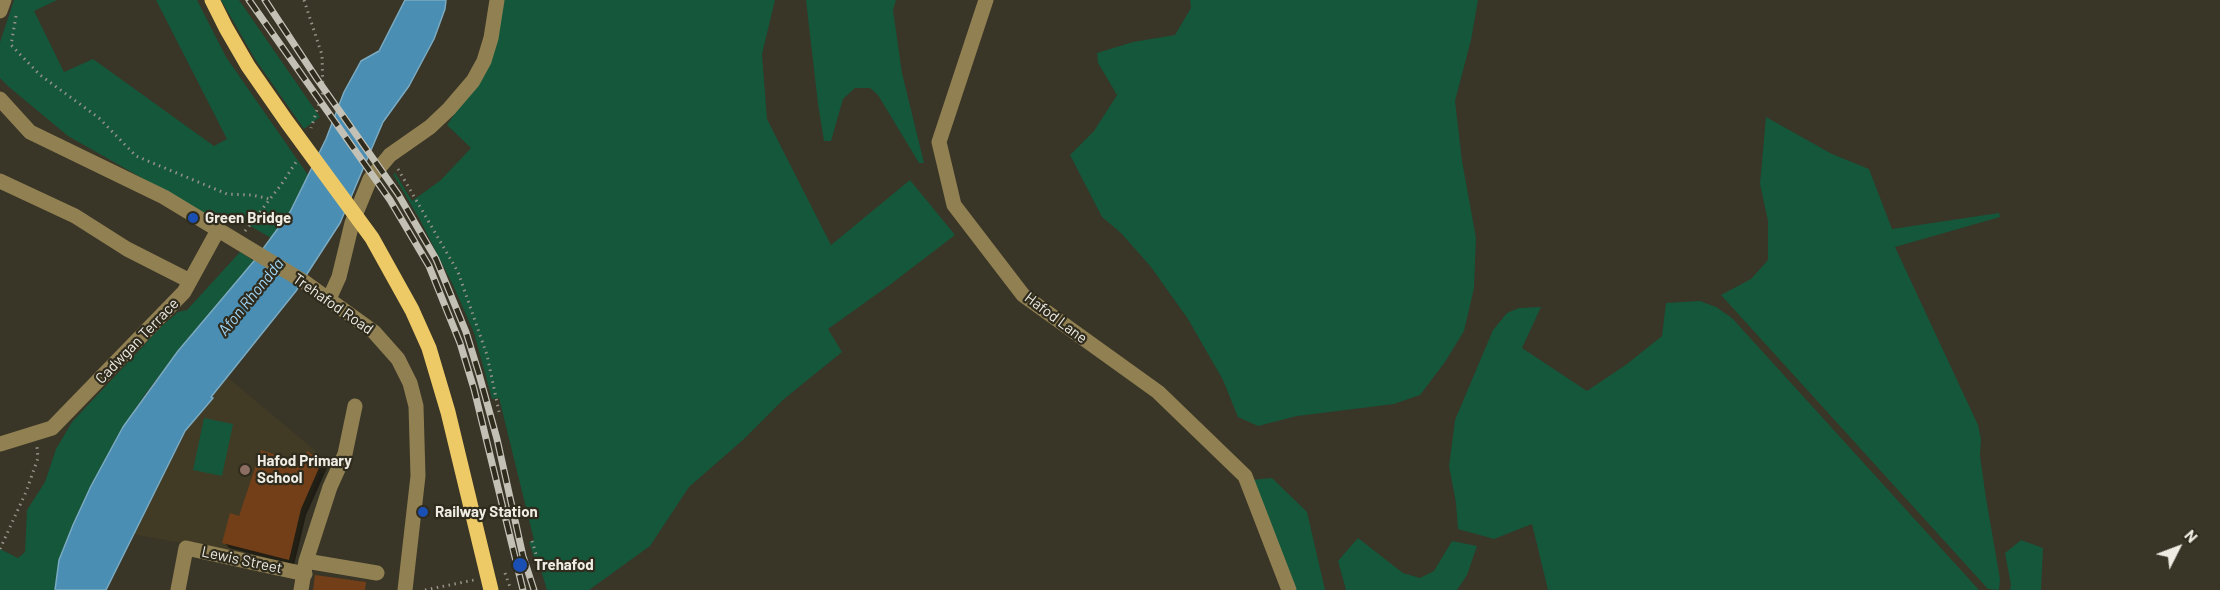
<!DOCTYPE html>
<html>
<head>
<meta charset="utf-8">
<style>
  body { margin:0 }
  #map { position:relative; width:2220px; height:590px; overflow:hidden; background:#393527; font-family:Barlow,sans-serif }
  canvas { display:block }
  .north { position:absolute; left:2148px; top:518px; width:60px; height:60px; -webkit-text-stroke:4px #2f2b1d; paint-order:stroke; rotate:48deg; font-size:16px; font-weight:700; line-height:24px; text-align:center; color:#eeece3 }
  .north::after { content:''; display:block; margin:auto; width:21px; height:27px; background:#eeece3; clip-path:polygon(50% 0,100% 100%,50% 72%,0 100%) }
</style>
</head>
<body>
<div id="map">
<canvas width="2220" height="590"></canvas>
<div class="north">N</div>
</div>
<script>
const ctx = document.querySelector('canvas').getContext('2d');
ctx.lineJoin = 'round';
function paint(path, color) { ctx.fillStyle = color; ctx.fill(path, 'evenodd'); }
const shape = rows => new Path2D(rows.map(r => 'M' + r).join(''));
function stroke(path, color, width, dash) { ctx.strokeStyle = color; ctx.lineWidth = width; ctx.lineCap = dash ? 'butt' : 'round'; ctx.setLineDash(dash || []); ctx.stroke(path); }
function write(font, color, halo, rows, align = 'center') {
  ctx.font = font + ' Barlow,sans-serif'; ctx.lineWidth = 4.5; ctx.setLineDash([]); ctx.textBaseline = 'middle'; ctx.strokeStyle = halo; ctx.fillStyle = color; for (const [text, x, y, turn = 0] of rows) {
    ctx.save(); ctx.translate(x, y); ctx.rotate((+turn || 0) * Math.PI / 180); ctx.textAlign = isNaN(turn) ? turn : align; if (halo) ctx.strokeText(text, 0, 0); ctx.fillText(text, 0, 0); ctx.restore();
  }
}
const built = shape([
  [227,377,331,464,323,474,320,473,303,519,293,563,132,534,180,438]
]);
const green = shape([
  [14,0,57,0,34,11,64,72,93,59,214,146,227,139,156,0,197,0,226,57,308,175,290,212,271,238,242,221,209,216,68,136,9,87,0,78,0,42],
  [221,0,239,0,320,117,304,129,255,59],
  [504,0,775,0,762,54,767,119,831,245,910,180,955,235,891,284,828,329,842,352,784,399,744,439,689,487,650,546,589,590,547,590,540,567,537,567,529,542,534,540,499,398,492,399,474,333,453,285,420,220,393,174,395,173,412,201,441,180,471,148,447,125,464,100,497,39],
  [806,0,896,0,893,10,902,73,924,163,919,163,878,95,870,88,855,88,843,99,831,141,824,141,818,104],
  [1190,0,1478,0,1471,40,1455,101,1462,161,1476,238,1474,288,1464,331,1445,362,1420,395,1394,404,1297,416,1258,426,1238,417,1223,380,1188,319,1151,267,1121,233,1102,217,1070,155,1094,131,1117,95,1098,63,1097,53,1133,42,1175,35,1191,8],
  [1766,117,1832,154,1869,169,1892,229,1999,213,2000,217,1895,247,1978,425,1981,439,1980,456,1986,498,2000,579,1999,590,1988,589,1721,295,1751,279,1768,260,1768,221,1760,184],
  [240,252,254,261,178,351,146,393,123,427,91,486,59,560,55,590,0,590,0,549,18,558,25,552,27,510,45,482,56,449,72,422,161,327,178,312,187,310],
  [1700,301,1716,307,1732,318,1979,590,1548,590,1532,524,1494,539,1458,529,1456,503,1449,466,1455,420,1493,330,1507,313,1519,308,1541,307,1522,348,1587,391,1627,364,1662,336,1666,303],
  [204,418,233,424,222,476,193,470],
  [1272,478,1307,512,1325,590,1293,590,1251,480],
  [1358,538,1403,573,1420,578,1434,571,1452,541,1477,546,1467,575,1457,590,1346,590,1338,561],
  [2021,540,2043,548,2041,590,2010,590,2011,585,2005,553]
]);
const water = shape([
  [405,0,446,0,445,9,434,39,409,86,383,122,340,223,296,291,211,397,213,398,185,431,106,590,55,590,59,560,73,525,91,486,123,427,178,351,254,261,290,212,326,139,344,92,361,61,379,51,405,0]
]);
const shadow = shape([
  [321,462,327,468,306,515,294,565,229,548,224,542,240,518,303,466]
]);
const building = shape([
  [261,450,302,464,307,451,322,461,301,509,289,560,222,543,230,513,239,516],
  [315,575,366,582,365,590,313,590]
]);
const path = shape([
  [304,0,322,55,323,92,311,128],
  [16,16,11,45,40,75,99,118,136,156,227,194,252,195,270,199],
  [398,169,458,272,487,355,499,412],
  [245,231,281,185,298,159],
  [532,541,539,564,536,564],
  [0,549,26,492,38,458,37,447],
  [505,573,511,590],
  [425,590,474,580]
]);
const minor = shape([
  [986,0,939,142,954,205,1023,295,1158,392,1245,476,1289,590],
  [0,11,4,0],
  [0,99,30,132,164,197,306,283,374,332,398,359,410,383,416,406,418,476,405,590],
  [0,181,75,216,127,249,190,281],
  [329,299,339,277,352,223,370,179,390,155,430,127,449,109,473,81,484,61,491,38,497,0],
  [0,444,52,428,184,292,218,230],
  [306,561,377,573],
  [178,590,186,548,305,574],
  [301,590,306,561,330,487,345,454,355,406]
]);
const major = shape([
  [212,0,226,28,248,66,287,122,372,238,412,310,429,348,448,412,491,590]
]);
const rail = shape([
  [249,0,390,200,429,266,460,343,474,389,523,590],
  [265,0,317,79,398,194,436,259,466,332,479,374,497,439,523,556,534,590]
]);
const markers = [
  [193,218,6,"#1a4fb4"],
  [245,470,6,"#8d6e63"],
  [423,512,6,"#1a4fb4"],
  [520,565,8,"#1a4fb4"]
];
const poiNames = [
  ["Green Bridge",205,218],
  ["Hafod Primary",257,461],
  ["School",257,478],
  ["Railway Station",435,512],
  ["Trehafod",534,565]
];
const streetNames = [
  ["Trehafod Road",333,304,35],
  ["Hafod Lane",1056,318,37],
  ["Cadwgan Terrace",137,341,-46],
  ["Lewis Street",242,560,12]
];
const waterNames = [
  ["Afon Rhondda",251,297,-51]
];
paint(built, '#413b26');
paint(green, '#15573b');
paint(water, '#4a8eb3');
stroke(water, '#7baac1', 1.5);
paint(shadow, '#0007');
paint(building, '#733f18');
stroke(path, '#959287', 3, [1.5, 4.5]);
stroke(minor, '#918052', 15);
stroke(major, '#edca65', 15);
stroke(rail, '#c3c1b6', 7);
stroke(rail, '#2f2b1d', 4.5, [14]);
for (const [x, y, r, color] of markers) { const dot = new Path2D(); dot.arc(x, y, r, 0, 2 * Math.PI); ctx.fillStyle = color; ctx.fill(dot); stroke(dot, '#2f2b1d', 2); }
write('bold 15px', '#eeece3', '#2f2b1d', poiNames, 'left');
write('15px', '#eeece3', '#2f2b1d', streetNames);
write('italic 16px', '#9fd5f5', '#2f2b1d', waterNames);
</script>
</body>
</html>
